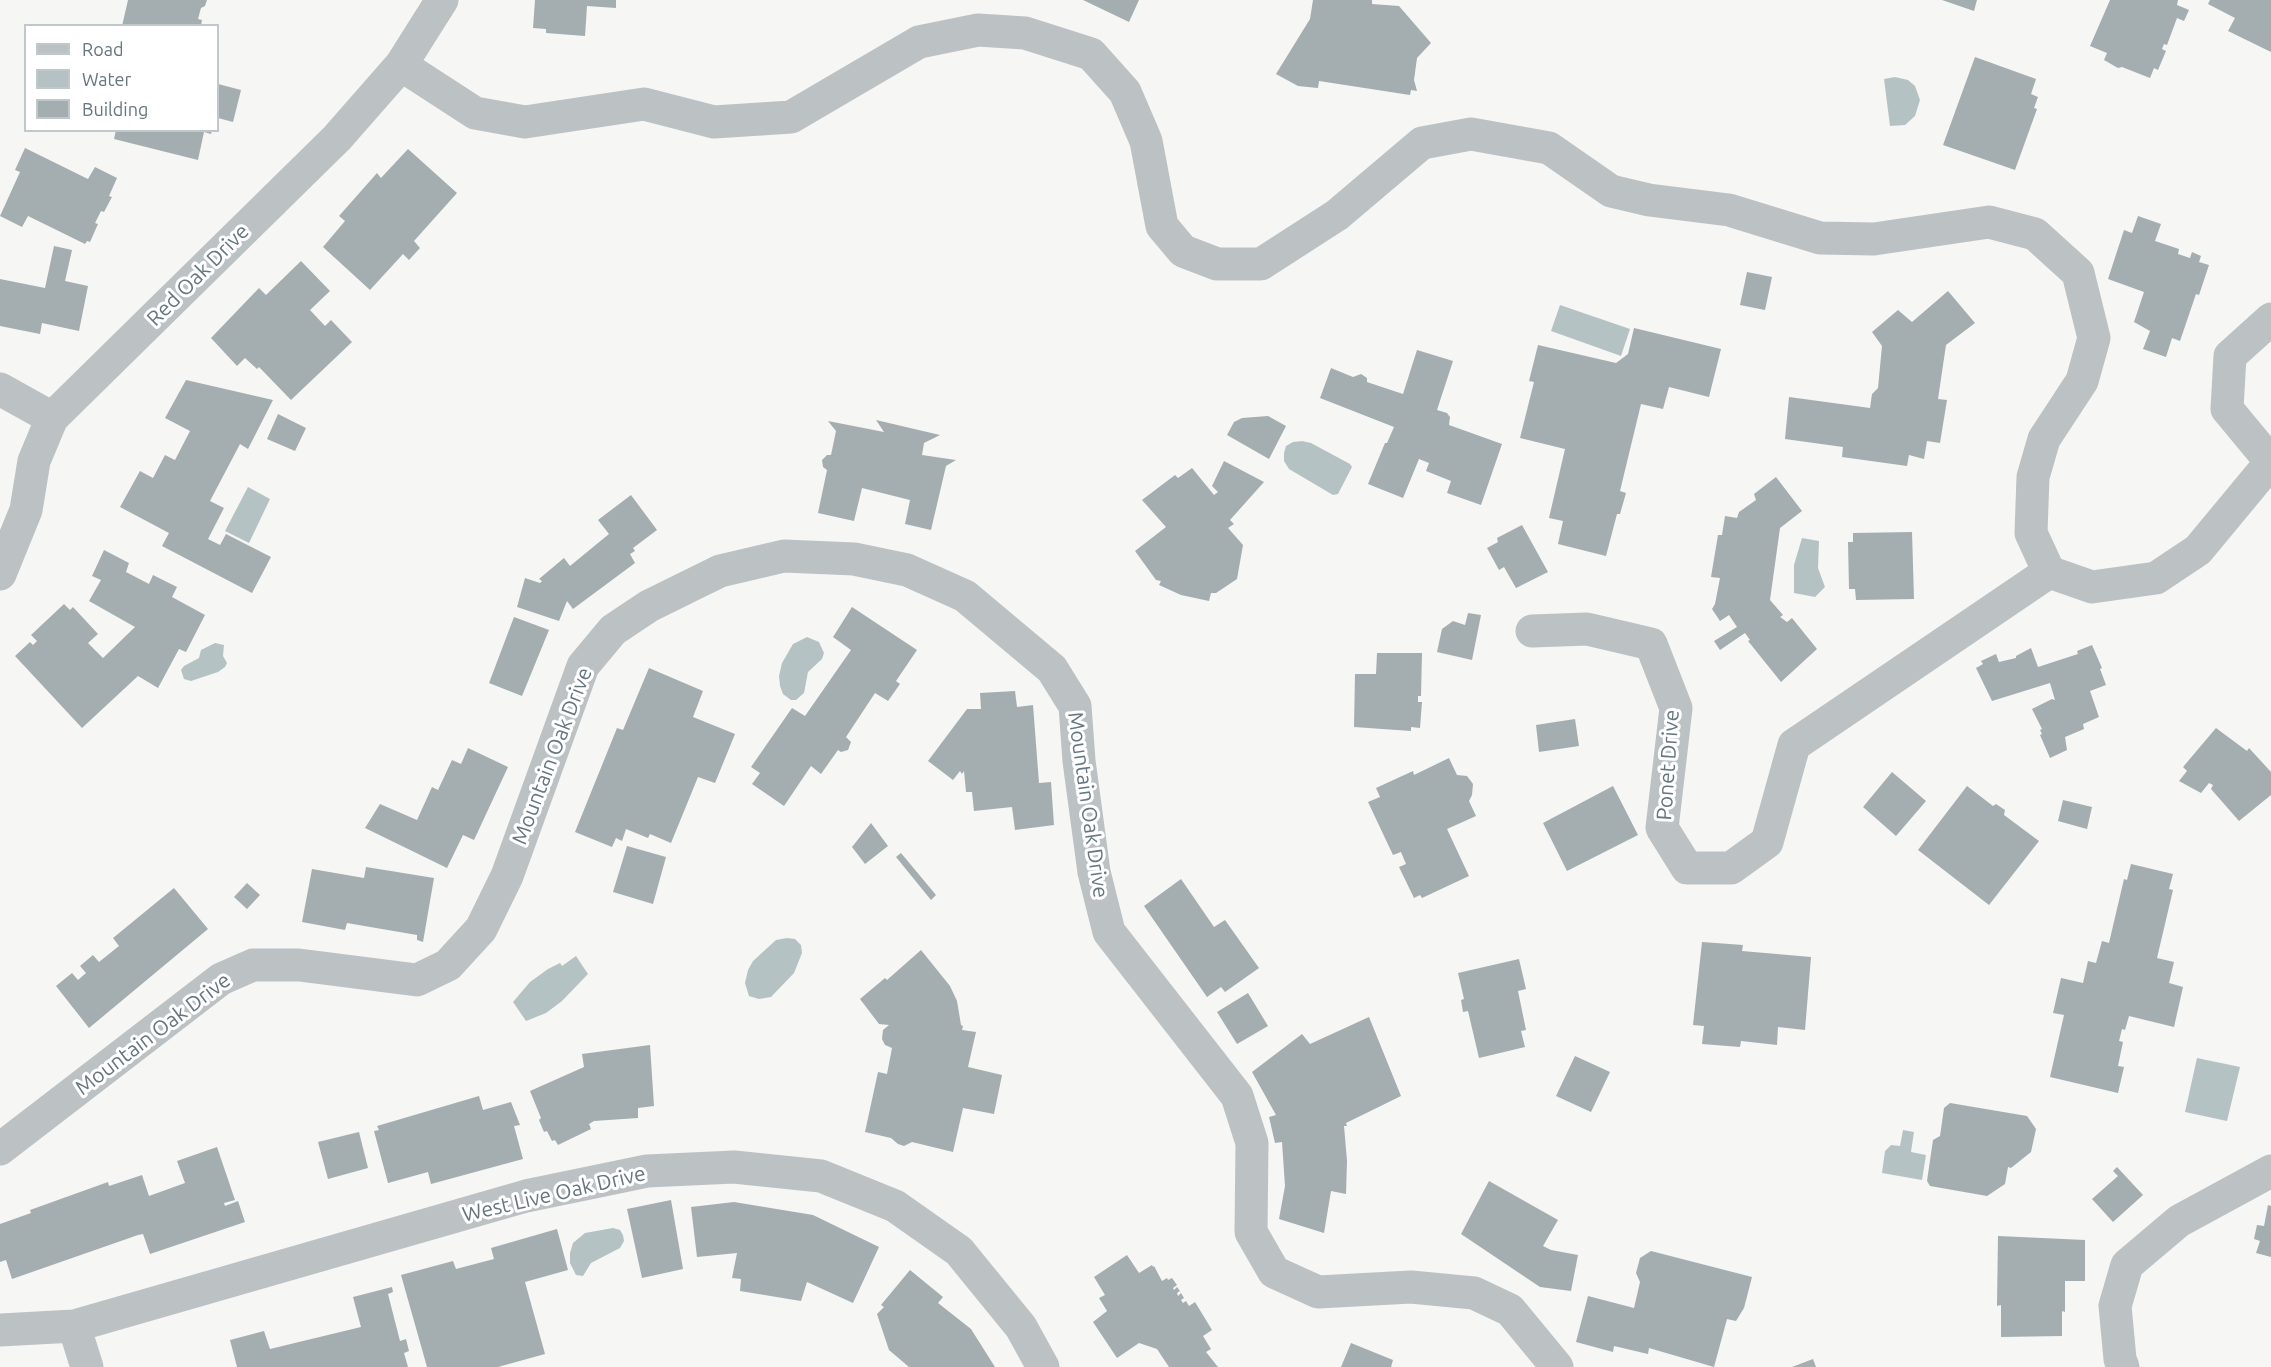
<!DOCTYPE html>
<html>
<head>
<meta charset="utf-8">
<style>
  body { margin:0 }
  #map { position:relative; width:2271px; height:1367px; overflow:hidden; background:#f6f6f4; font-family:Ubuntu,sans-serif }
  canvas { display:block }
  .legend { position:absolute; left:24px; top:24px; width:195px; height:108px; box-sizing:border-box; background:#fff; border:2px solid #c1c8cb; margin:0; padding:8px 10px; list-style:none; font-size:18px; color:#65767c }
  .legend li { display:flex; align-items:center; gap:12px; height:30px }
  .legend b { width:30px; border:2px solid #c1c8cb }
</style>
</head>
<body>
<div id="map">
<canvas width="2271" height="1367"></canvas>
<ul class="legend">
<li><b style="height:8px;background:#bcc1c3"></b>Road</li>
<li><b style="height:16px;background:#b5c2c4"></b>Water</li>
<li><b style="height:16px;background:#a4adb0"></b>Building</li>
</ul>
</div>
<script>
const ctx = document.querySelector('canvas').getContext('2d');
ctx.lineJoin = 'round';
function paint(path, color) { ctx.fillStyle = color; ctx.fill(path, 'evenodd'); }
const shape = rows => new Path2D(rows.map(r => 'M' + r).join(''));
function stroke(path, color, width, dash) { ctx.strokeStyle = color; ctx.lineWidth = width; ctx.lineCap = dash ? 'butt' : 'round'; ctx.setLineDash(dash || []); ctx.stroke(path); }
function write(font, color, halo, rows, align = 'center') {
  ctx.font = font + ' Ubuntu,sans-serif'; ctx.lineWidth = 6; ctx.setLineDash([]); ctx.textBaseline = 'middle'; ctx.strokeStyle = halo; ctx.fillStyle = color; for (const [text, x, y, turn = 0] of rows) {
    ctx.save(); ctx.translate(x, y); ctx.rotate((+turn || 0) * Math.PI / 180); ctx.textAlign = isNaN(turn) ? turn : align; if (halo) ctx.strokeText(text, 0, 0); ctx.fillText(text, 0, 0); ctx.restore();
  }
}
const water = shape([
  [1895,77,1908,80,1915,86,1920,100,1915,116,1905,125,1890,126,1884,79],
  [1560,305,1630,329,1621,356,1551,331],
  [1302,441,1311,443,1350,464,1352,467,1338,494,1333,495,1289,469,1284,461,1284,453,1286,446,1293,442],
  [248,487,270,499,249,543,225,531],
  [1802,538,1819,541,1818,568,1825,587,1815,597,1794,593,1794,565],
  [807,637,819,642,824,653,822,659,808,672,804,693,796,700,791,700,783,694,780,686,779,676,782,663,793,644],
  [215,643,224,645,223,656,227,663,225,667,218,672,191,681,184,679,181,670,184,666,199,658,201,650],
  [787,938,795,939,801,945,802,953,794,973,771,997,759,999,749,996,745,983,748,970,753,961,776,940],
  [576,956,588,974,562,1001,546,1013,526,1021,513,1002,530,982,548,969,560,963,562,966],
  [2197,1058,2240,1067,2227,1121,2185,1112],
  [1903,1130,1914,1132,1911,1152,1926,1155,1922,1180,1882,1173,1885,1151,1891,1145,1900,1146],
  [613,1228,620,1230,623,1235,624,1241,620,1248,591,1263,583,1276,576,1275,570,1263,570,1253,573,1243,585,1233]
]);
const building = shape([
  [128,0,207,0,205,6,201,8,198,19,202,20,201,26,122,26],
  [535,0,616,0,616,8,587,6,585,36,546,33,546,29,533,28],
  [1083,0,1139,0,1129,22],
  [1313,0,1372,0,1372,4,1399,6,1431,43,1417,58,1414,80,1417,91,1411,90,1410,95,1319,81,1318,88,1298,86,1276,74,1310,19],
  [1942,0,1977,0,1974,11],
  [2110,0,2178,0,2177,5,2189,10,2184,21,2177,18,2167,45,2164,44,2162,49,2166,51,2158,70,2154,68,2150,78,2122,67,2118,68,2104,60,2107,53,2090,46],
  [2210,0,2271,0,2271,52,2228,31,2235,18,2208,4],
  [1975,57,2036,79,2031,94,2038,97,2034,108,2037,109,2015,170,1943,145],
  [218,84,241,90,233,122,218,118],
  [116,130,212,130,211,134,204,132,198,160,114,139],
  [25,148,88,179,95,167,117,178,109,196,112,197,104,212,101,211,95,223,98,224,90,242,87,241,85,244,28,216,22,227,0,216,20,172,15,170],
  [408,149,457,193,414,241,420,248,409,260,403,254,370,290,323,247,345,221,339,216,377,173,381,178],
  [2138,216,2161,224,2155,241,2179,249,2178,254,2190,258,2192,252,2201,256,2199,262,2209,265,2199,295,2196,294,2180,341,2172,338,2166,357,2143,349,2150,331,2134,322,2144,292,2108,279,2124,230,2132,233],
  [54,246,72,250,65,281,88,286,79,331,42,323,40,334,0,326,0,279,45,288],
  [301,261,330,291,310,310,325,326,331,320,352,342,291,400,259,367,257,369,245,358,237,366,211,338,259,288,266,295],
  [1747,272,1772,277,1765,310,1740,305],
  [1948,291,1975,323,1946,345,1938,399,1947,400,1940,443,1927,441,1924,459,1909,455,1907,466,1842,457,1843,447,1785,439,1789,397,1870,408,1872,394,1878,388,1882,346,1872,332,1898,310,1912,322],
  [1634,328,1721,349,1709,397,1669,387,1663,409,1641,404,1620,491,1626,493,1620,514,1617,514,1606,556,1558,544,1563,521,1549,518,1565,449,1520,438,1534,382,1529,381,1538,345,1616,363,1628,354],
  [1417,350,1453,361,1437,410,1447,413,1450,417,1449,425,1502,444,1481,505,1447,493,1451,481,1426,471,1429,463,1419,459,1403,498,1368,484,1385,443,1387,443,1394,427,1320,398,1331,368,1353,377,1361,374,1367,378,1367,382,1403,394],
  [186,380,273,400,248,449,240,444,210,501,224,508,208,539,220,545,226,534,271,557,252,593,162,546,169,533,120,507,140,471,153,478,165,455,175,460,190,431,165,418],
  [278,414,306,428,295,451,267,439],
  [1268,416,1286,426,1269,459,1227,435,1234,422,1242,418],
  [876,420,940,435,924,443,922,455,956,460,946,466,931,530,905,524,910,500,862,488,854,521,818,513,827,470,823,467,822,460,827,455,831,455,836,431,828,421,884,432],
  [1224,461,1264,482,1230,520,1234,524,1228,528,1243,545,1237,579,1216,593,1211,593,1209,601,1181,595,1159,585,1161,581,1156,580,1135,551,1166,527,1142,500,1175,475,1178,478,1192,468,1214,495,1218,492,1212,486],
  [1776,477,1802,511,1780,528,1770,600,1783,615,1780,617,1787,622,1792,618,1817,649,1781,682,1748,641,1750,640,1745,633,1720,650,1714,641,1737,627,1729,615,1720,621,1712,609,1715,604,1720,578,1711,577,1718,535,1722,535,1725,516,1737,518,1739,512,1756,500,1754,494],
  [631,495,657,530,633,548,635,551,630,554,635,563,573,609,567,601,559,621,517,607,525,578,540,583,542,581,539,579,564,558,570,566,609,534,598,520],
  [1522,525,1548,572,1516,588,1504,567,1499,570,1487,548,1498,542,1497,538],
  [1912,532,1914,599,1856,600,1855,589,1849,589,1848,542,1853,542,1853,533],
  [104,550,129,563,126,572,149,584,153,575,177,587,172,597,205,615,186,652,179,649,158,688,138,676,82,728,15,656,30,642,33,645,37,641,31,635,64,604,70,610,73,607,98,634,88,643,103,658,135,627,89,601,101,580,92,576],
  [852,607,917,650,896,681,900,684,888,701,875,693,846,737,851,742,848,750,841,752,838,750,821,774,811,766,784,806,752,784,760,773,751,767,792,708,805,716,851,650,833,637],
  [1468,613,1481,615,1472,660,1437,652,1442,629,1453,621,1465,625],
  [514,617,549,630,522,696,489,683],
  [2092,645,2102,668,2100,669,2106,685,2090,691,2099,717,2083,724,2084,729,2065,737,2067,750,2050,758,2040,735,2042,734,2040,730,2042,729,2032,709,2052,699,2055,700,2050,683,1992,701,1976,668,1983,664,1981,661,1996,654,1999,662,2016,658,2016,656,2031,648,2038,667,2078,654,2077,651],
  [1377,653,1422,653,1421,696,1418,696,1418,702,1422,702,1420,728,1411,727,1411,731,1354,727,1355,674,1376,674],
  [649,668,703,691,693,717,735,734,715,783,698,777,671,843,650,834,648,838,626,829,622,841,616,838,612,847,575,832,617,728,623,730],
  [1015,691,1017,707,1033,705,1039,783,1051,782,1054,825,1015,830,1012,807,974,811,972,792,966,792,964,771,962,774,960,771,953,780,928,761,967,709,981,709,980,693],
  [1575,719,1579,746,1539,752,1536,725],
  [2216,728,2247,751,2249,748,2271,772,2271,795,2239,821,2211,789,2213,785,2209,783,2201,793,2179,781,2187,771,2183,767],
  [468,748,508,767,474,840,463,835,447,868,365,828,380,804,417,820,432,787,438,790,452,760,461,764],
  [1449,758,1457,775,1467,776,1473,784,1472,795,1469,801,1476,816,1447,829,1469,876,1422,898,1420,895,1414,898,1399,867,1406,864,1401,852,1393,855,1368,802,1380,797,1376,788,1413,771,1414,775],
  [1892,772,1926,801,1896,836,1863,807],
  [1613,786,1638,835,1567,871,1543,823],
  [1967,786,1993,806,1996,804,2005,810,2004,815,2039,841,1989,905,1918,850],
  [2063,800,2092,807,2087,829,2058,821],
  [871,823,888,846,865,864,852,847],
  [627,846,666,857,653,904,613,892],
  [901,853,936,895,931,900,896,857],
  [2131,864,2173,874,2169,889,2173,890,2157,958,2174,962,2169,983,2183,987,2174,1027,2129,1016,2125,1030,2122,1029,2119,1041,2123,1042,2118,1066,2124,1067,2118,1093,2050,1077,2064,1015,2053,1013,2061,978,2083,983,2088,961,2096,963,2102,941,2109,943,2124,879,2127,880],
  [366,867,434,878,423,942,417,940,417,935,347,923,345,930,302,922,312,869,364,878],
  [1181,879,1214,927,1225,920,1259,968,1225,992,1221,987,1207,997,1144,906],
  [247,883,260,895,247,909,234,897],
  [174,888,208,929,89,1028,56,986,72,973,78,980,86,973,80,966,93,955,99,962,119,946,113,938],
  [1702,942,1743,945,1742,951,1811,957,1805,1030,1778,1027,1777,1045,1741,1041,1740,1047,1702,1044,1704,1026,1693,1025],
  [921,950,950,986,957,1001,961,1025,963,1026,962,1030,976,1032,968,1067,1002,1075,994,1114,963,1108,953,1152,912,1142,904,1146,898,1144,891,1138,865,1132,878,1072,887,1074,892,1048,885,1045,882,1039,883,1030,889,1025,879,1024,860,999,885,978,887,980],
  [1519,959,1526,989,1518,991,1526,1030,1521,1031,1525,1047,1479,1058,1468,1011,1463,1012,1461,1000,1464,999,1458,973],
  [1248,993,1268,1026,1237,1044,1217,1012],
  [1369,1017,1401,1096,1346,1123,1347,1126,1344,1126,1347,1161,1346,1194,1331,1191,1324,1233,1279,1219,1285,1186,1282,1142,1275,1143,1269,1117,1276,1115,1252,1072,1302,1034,1310,1044],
  [650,1045,654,1106,638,1108,638,1118,594,1121,589,1124,591,1129,558,1145,555,1140,552,1141,547,1131,544,1132,539,1120,541,1118,530,1091,584,1067,582,1054],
  [1575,1056,1610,1072,1591,1112,1556,1096],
  [479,1096,483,1110,511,1102,520,1125,514,1126,523,1159,431,1184,428,1172,388,1183,374,1131,379,1130,377,1126],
  [1950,1103,2027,1116,2036,1129,2031,1152,2011,1168,2008,1167,2005,1184,1987,1196,1930,1186,1927,1181,1933,1140,1940,1136,1944,1108],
  [359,1132,368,1168,328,1179,318,1142],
  [217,1147,235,1200,224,1203,225,1206,238,1201,245,1222,150,1254,143,1234,138,1235,12,1279,6,1260,0,1262,0,1224,31,1213,30,1210,108,1182,109,1186,142,1175,149,1196,185,1183,177,1161],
  [2117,1167,2143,1195,2113,1222,2092,1199,2118,1176,2113,1171],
  [1489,1181,1558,1220,1543,1246,1551,1250,1578,1255,1571,1291,1540,1287,1461,1234],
  [671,1200,683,1269,642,1278,627,1209],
  [734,1202,813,1215,879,1247,853,1303,807,1282,801,1301,740,1291,741,1279,732,1278,737,1253,697,1257,691,1207],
  [2268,1205,2271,1206,2271,1257,2256,1253,2260,1241,2254,1239,2257,1225,2264,1226],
  [557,1229,568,1270,525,1282,545,1354,498,1367,427,1367,401,1275,453,1261,456,1269,494,1259,491,1248],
  [1998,1236,2085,1240,2085,1281,2065,1281,2065,1312,2062,1311,2062,1336,2001,1337,2001,1305,1997,1306],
  [1651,1251,1752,1277,1744,1308,1736,1321,1727,1319,1714,1367,1649,1348,1648,1354,1614,1346,1613,1352,1576,1342,1588,1296,1634,1308,1640,1282,1636,1273,1640,1258],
  [1127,1255,1139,1273,1152,1265,1153,1267,1154,1266,1162,1281,1167,1278,1168,1280,1172,1278,1177,1285,1173,1288,1174,1290,1177,1287,1180,1291,1177,1293,1178,1296,1181,1293,1184,1298,1181,1300,1183,1303,1186,1301,1189,1306,1195,1302,1212,1330,1203,1336,1211,1349,1206,1352,1218,1367,1169,1367,1157,1349,1139,1343,1117,1358,1093,1322,1107,1311,1099,1298,1105,1295,1094,1277],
  [910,1270,943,1297,938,1303,971,1329,995,1367,909,1367,889,1350,877,1314,884,1307,881,1305],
  [392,1287,393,1292,388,1294,400,1341,406,1339,409,1351,404,1353,408,1367,237,1367,230,1340,264,1331,270,1349,361,1327,353,1297],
  [1351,1343,1393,1360,1391,1367,1341,1367],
  [1813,1359,1816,1367,1792,1367]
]);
const minor = shape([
  [401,65,475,113,525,122,644,104,714,122,791,117,919,42,978,30,1025,33,1091,54,1125,92,1146,141,1162,226,1183,251,1217,264,1261,264,1337,215,1422,143,1471,134,1549,148,1611,191,1649,200,1729,210,1820,238,1874,239,1989,222,2035,234,2078,273,2094,338,2082,381,2044,439,2033,477,2031,533,2049,572,2092,587,2156,578,2198,550,2271,462],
  [0,389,52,418],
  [2271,462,2227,409,2230,356,2271,319],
  [0,574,26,510,34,461,52,418,337,138,401,65,442,0],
  [1532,631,1587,629,1651,644,1676,708,1662,828,1687,868,1731,868,1767,842,1794,745,2049,572],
  [0,1149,221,979,253,965,299,965,417,980,448,965,481,929,507,876,583,666,613,630,649,606,720,571,784,556,854,559,907,570,965,596,1052,669,1075,706,1079,761,1094,872,1109,932,1237,1096,1252,1143,1251,1232,1274,1272,1318,1292,1411,1287,1474,1293,1510,1310,1557,1367],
  [74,1326,87,1367],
  [0,1330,74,1326,526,1196,647,1171,734,1167,821,1176,895,1206,959,1251,1021,1327,1043,1367],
  [2123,1367,2120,1359,2115,1306,2127,1265,2179,1221,2271,1171]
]);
const streetNames = [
  ["Red Oak Drive",198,275,-45],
  ["Mountain Oak Drive",552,756,-69],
  ["Ponet Drive",1668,765,-86],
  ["Mountain Oak Drive",1088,805,82],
  ["Mountain Oak Drive",153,1034,-37],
  ["West Live Oak Drive",554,1194,-13]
];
paint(water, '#b5c2c4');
paint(building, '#a4adb0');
stroke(minor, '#bcc1c3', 33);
write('21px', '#65767c', '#fff', streetNames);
</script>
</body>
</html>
